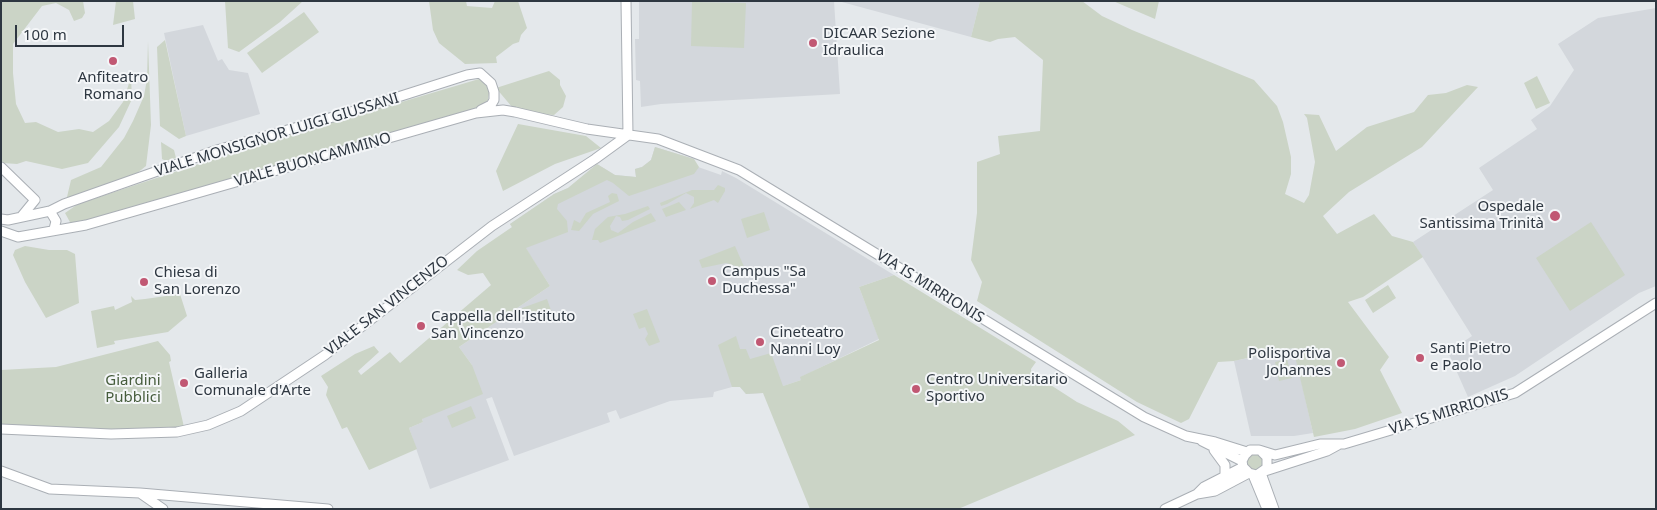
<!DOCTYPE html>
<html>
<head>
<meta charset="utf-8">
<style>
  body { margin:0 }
  #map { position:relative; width:1657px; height:510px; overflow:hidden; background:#e4e8eb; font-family:"Noto Sans",sans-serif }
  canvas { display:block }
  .frame { position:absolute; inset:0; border:2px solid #2e3741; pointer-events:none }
  .scale { position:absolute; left:15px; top:25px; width:109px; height:22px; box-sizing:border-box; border:2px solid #2e3741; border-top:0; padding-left:6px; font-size:15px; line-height:18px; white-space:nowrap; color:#2e3741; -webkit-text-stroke:4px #f4f6f8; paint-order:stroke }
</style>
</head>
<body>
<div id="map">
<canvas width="1657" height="510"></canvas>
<div class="frame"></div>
<div class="scale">100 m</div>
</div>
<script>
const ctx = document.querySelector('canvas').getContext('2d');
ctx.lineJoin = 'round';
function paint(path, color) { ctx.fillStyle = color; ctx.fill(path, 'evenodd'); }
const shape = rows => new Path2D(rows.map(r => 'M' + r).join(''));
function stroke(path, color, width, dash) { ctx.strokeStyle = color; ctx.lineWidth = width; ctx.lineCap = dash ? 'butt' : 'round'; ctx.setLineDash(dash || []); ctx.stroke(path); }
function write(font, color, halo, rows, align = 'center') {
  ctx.font = font + ' "Noto Sans",sans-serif'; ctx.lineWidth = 4; ctx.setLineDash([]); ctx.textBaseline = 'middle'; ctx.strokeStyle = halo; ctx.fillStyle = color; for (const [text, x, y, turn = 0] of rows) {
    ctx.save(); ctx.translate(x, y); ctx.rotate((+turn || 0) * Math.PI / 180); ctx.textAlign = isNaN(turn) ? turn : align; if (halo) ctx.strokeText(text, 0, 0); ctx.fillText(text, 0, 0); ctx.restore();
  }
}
const built = shape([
  [639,1,834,1,840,94,661,104,641,107,640,81,636,80,635,39,639,39],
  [838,1,980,1,971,37],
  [1656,8,1656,286,1639,293,1515,376,1468,397,1448,352,1472,336,1413,242,1493,190,1479,168,1537,129,1531,120,1550,106,1574,70,1558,44,1598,18],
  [203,25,218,61,222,59,229,70,248,73,260,114,186,136,164,33],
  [655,147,694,159,696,166,701,168,721,175,722,171,736,178,894,275,859,287,879,339,801,377,801,380,763,393,746,394,740,387,732,387,714,392,713,397,670,401,620,419,616,410,607,413,610,422,514,456,492,397,486,399,509,460,430,489,409,428,423,422,422,419,472,365,459,347,550,286,510,224,554,194,568,188,597,164,615,175,636,177,635,169,642,167,651,160],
  [1294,348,1313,433,1294,436,1251,436,1234,361]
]);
const green = shape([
  [1,1,83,1,85,13,82,18,74,21,69,10,56,3,42,6,13,44,13,73,16,104,25,123,36,122,58,132,79,129,93,132,109,121,123,102,131,77,132,99,119,127,88,163,62,169,26,161,17,164,3,163,1,160],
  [116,1,133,1,135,19,113,25],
  [225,1,303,1,280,22,239,52,228,48],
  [429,1,466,1,467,6,492,8,495,1,518,1,527,28,521,35,519,42,513,44,496,57,497,63,465,64,439,43,433,30],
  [980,1,1082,1,1102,16,1132,30,1254,80,1277,106,1283,122,1291,157,1291,174,1285,194,1304,203,1309,195,1315,162,1307,118,1304,114,1319,115,1336,151,1367,127,1414,112,1428,95,1446,93,1467,85,1478,87,1422,147,1349,192,1323,216,1337,234,1374,214,1392,236,1413,242,1423,257,1363,297,1348,302,1389,357,1380,370,1402,413,1355,429,1314,437,1293,348,1234,361,1218,362,1189,419,1181,423,1137,402,977,301,982,282,971,260,977,213,977,162,1000,154,998,136,1040,131,1043,60,1015,37,998,39,990,42,971,37],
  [1113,1,1159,1,1155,19],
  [692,2,746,3,744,48,691,46],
  [304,12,319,32,262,73,247,53],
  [165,40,186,136,179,139,160,126,157,47],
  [148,41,151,125,146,166,136,174,73,197,67,197,71,180,101,167,124,138,133,121,144,96,147,79],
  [549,71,560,80,560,85,566,96,563,107,554,115,537,114,512,107,496,88],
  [1537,76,1550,103,1536,109,1524,83],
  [479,79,490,87,488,100,479,107,89,221,71,224,65,213,78,204,250,147],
  [518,124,586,136,601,148,555,164,503,191,496,171],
  [161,142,174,150,176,158,166,161,162,159],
  [655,147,694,159,699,167,694,174,629,196,613,183,607,180,558,204,557,209,567,221,568,232,526,248,550,286,459,347,472,365,483,394,422,419,423,422,409,428,417,449,369,470,347,427,342,429,326,395,328,387,321,376,355,354,374,346,379,352,358,371,361,375,390,352,400,363,491,285,483,273,468,275,457,270,477,251,512,227,510,224,554,194,568,188,597,164,615,175,636,177,635,169,642,167,651,160],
  [718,185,725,188,725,191,718,203,714,200,690,209,694,203,694,197,686,193,667,204,661,206,660,203,692,190,714,190],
  [612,193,617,194,619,201,593,214,579,231,571,230,574,220,580,223,586,213,610,202,608,196],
  [679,202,686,210,666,217,662,209],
  [648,206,650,209,628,220,622,221,620,217,616,216,610,226,611,230,618,233,633,222,651,213,656,221,600,243,598,240,592,240,595,229,608,217,625,214],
  [764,212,770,230,747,238,741,219],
  [1591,222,1625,275,1570,311,1536,258],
  [25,246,49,250,67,250,75,254,79,303,46,318,25,282,13,255,15,250],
  [735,246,745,269,726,263,702,268,699,260],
  [894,275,1036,362,1031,369,1032,379,1039,384,1046,382,1077,402,1118,421,1135,435,958,509,810,509,763,393,746,394,740,387,732,387,718,345,736,336,740,349,746,349,750,359,771,353,783,386,801,380,800,377,879,340,859,287],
  [1388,285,1396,298,1373,313,1365,300],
  [180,294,187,316,168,332,114,341,115,344,97,348,91,311,114,306,115,310,132,302,131,296,135,300,145,299],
  [547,299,552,313,527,322,522,308],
  [647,309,660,342,649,346,645,339,648,334,645,327,639,329,633,314],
  [158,341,170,355,171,361,169,362,184,427,112,430,1,425,1,370,56,367],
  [1287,359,1292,378,1279,381,1275,362],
  [471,406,476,418,452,428,447,416],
  '1247 462a8 8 0 1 1 16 0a8 8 0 1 1-16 0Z'
]);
const secondary = shape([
  [626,1,628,135],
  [1,167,35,200,21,217],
  [50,211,56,221,54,229],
  [1,219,8,220,50,211,64,204,217,150,354,111,467,75,480,73,491,83,494,92,494,100,491,105,481,110],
  [1,231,18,237,86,225,476,113,503,110,515,112,587,129,658,139,739,170,1144,417,1186,436,1215,442,1247,452],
  [1,429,111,434,177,432,208,425,241,411,325,355,492,226,595,159,628,135],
  [1202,441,1242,461],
  [1214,450,1225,465,1225,477],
  [1262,452,1267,457,1267,468,1257,475,1249,473,1243,467,1242,461,1245,455,1250,450,1259,450,1275,455,1320,444,1344,444,1515,393,1656,303],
  [1,471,50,489,140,493,328,509],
  [1265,471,1327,451,1338,445],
  [1261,473,1274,509],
  [1253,475,1267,509],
  [140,493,163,509],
  [1197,494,1215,491,1249,473],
  [1165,509,1197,494,1204,487,1243,467]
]);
const markers = [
  [813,43,5,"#c15873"],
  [113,61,5,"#c15873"],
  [1555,216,6,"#c15873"],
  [712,281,5,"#c15873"],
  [144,282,5,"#c15873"],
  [421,326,5,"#c15873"],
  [760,342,5,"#c15873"],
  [1420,358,5,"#c15873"],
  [1341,363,5,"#c15873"],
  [184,383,5,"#c15873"],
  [916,389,5,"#c15873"]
];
const poiNames = [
  ["DICAAR Sezione",823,34],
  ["Idraulica",823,51],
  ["Anfiteatro",113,78,"center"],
  ["Romano",113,95,"center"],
  ["Ospedale",1544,207,"right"],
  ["Santissima Trinità",1544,224,"right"],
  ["Campus \"Sa",722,272],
  ["Duchessa\"",722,289],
  ["Chiesa di",154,273],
  ["San Lorenzo",154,290],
  ["Cappella dell'Istituto",431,317],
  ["San Vincenzo",431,334],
  ["Cineteatro",770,333],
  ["Nanni Loy",770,350],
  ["Santi Pietro",1430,349],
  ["e Paolo",1430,366],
  ["Polisportiva",1331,354,"right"],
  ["Johannes",1331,371,"right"],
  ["Galleria",194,374],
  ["Comunale d'Arte",194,391],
  ["Centro Universitario",926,380],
  ["Sportivo",926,397]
];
const streetNames = [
  ["VIALE MONSIGNOR LUIGI GIUSSANI",277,135,-17],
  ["VIALE BUONCAMMINO",313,160,-16],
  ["VIA IS MIRRIONIS",930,287,32],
  ["VIALE SAN VINCENZO",387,306,-38],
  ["VIA IS MIRRIONIS",1449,412,-17]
];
const parkNames = [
  ["Giardini",133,381],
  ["Pubblici",133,398]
];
paint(built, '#d3d7dc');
paint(green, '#cbd4c6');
stroke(secondary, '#aaafb5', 11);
stroke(secondary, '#fff', 9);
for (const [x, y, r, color] of markers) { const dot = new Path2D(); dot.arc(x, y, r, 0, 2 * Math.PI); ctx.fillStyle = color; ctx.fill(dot); stroke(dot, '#f4f6f8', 2); }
write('15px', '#2e3741', '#f4f6f8', poiNames, 'left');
write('15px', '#2e3741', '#f4f6f8', streetNames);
write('15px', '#465c3c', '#f4f6f8', parkNames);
</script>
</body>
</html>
